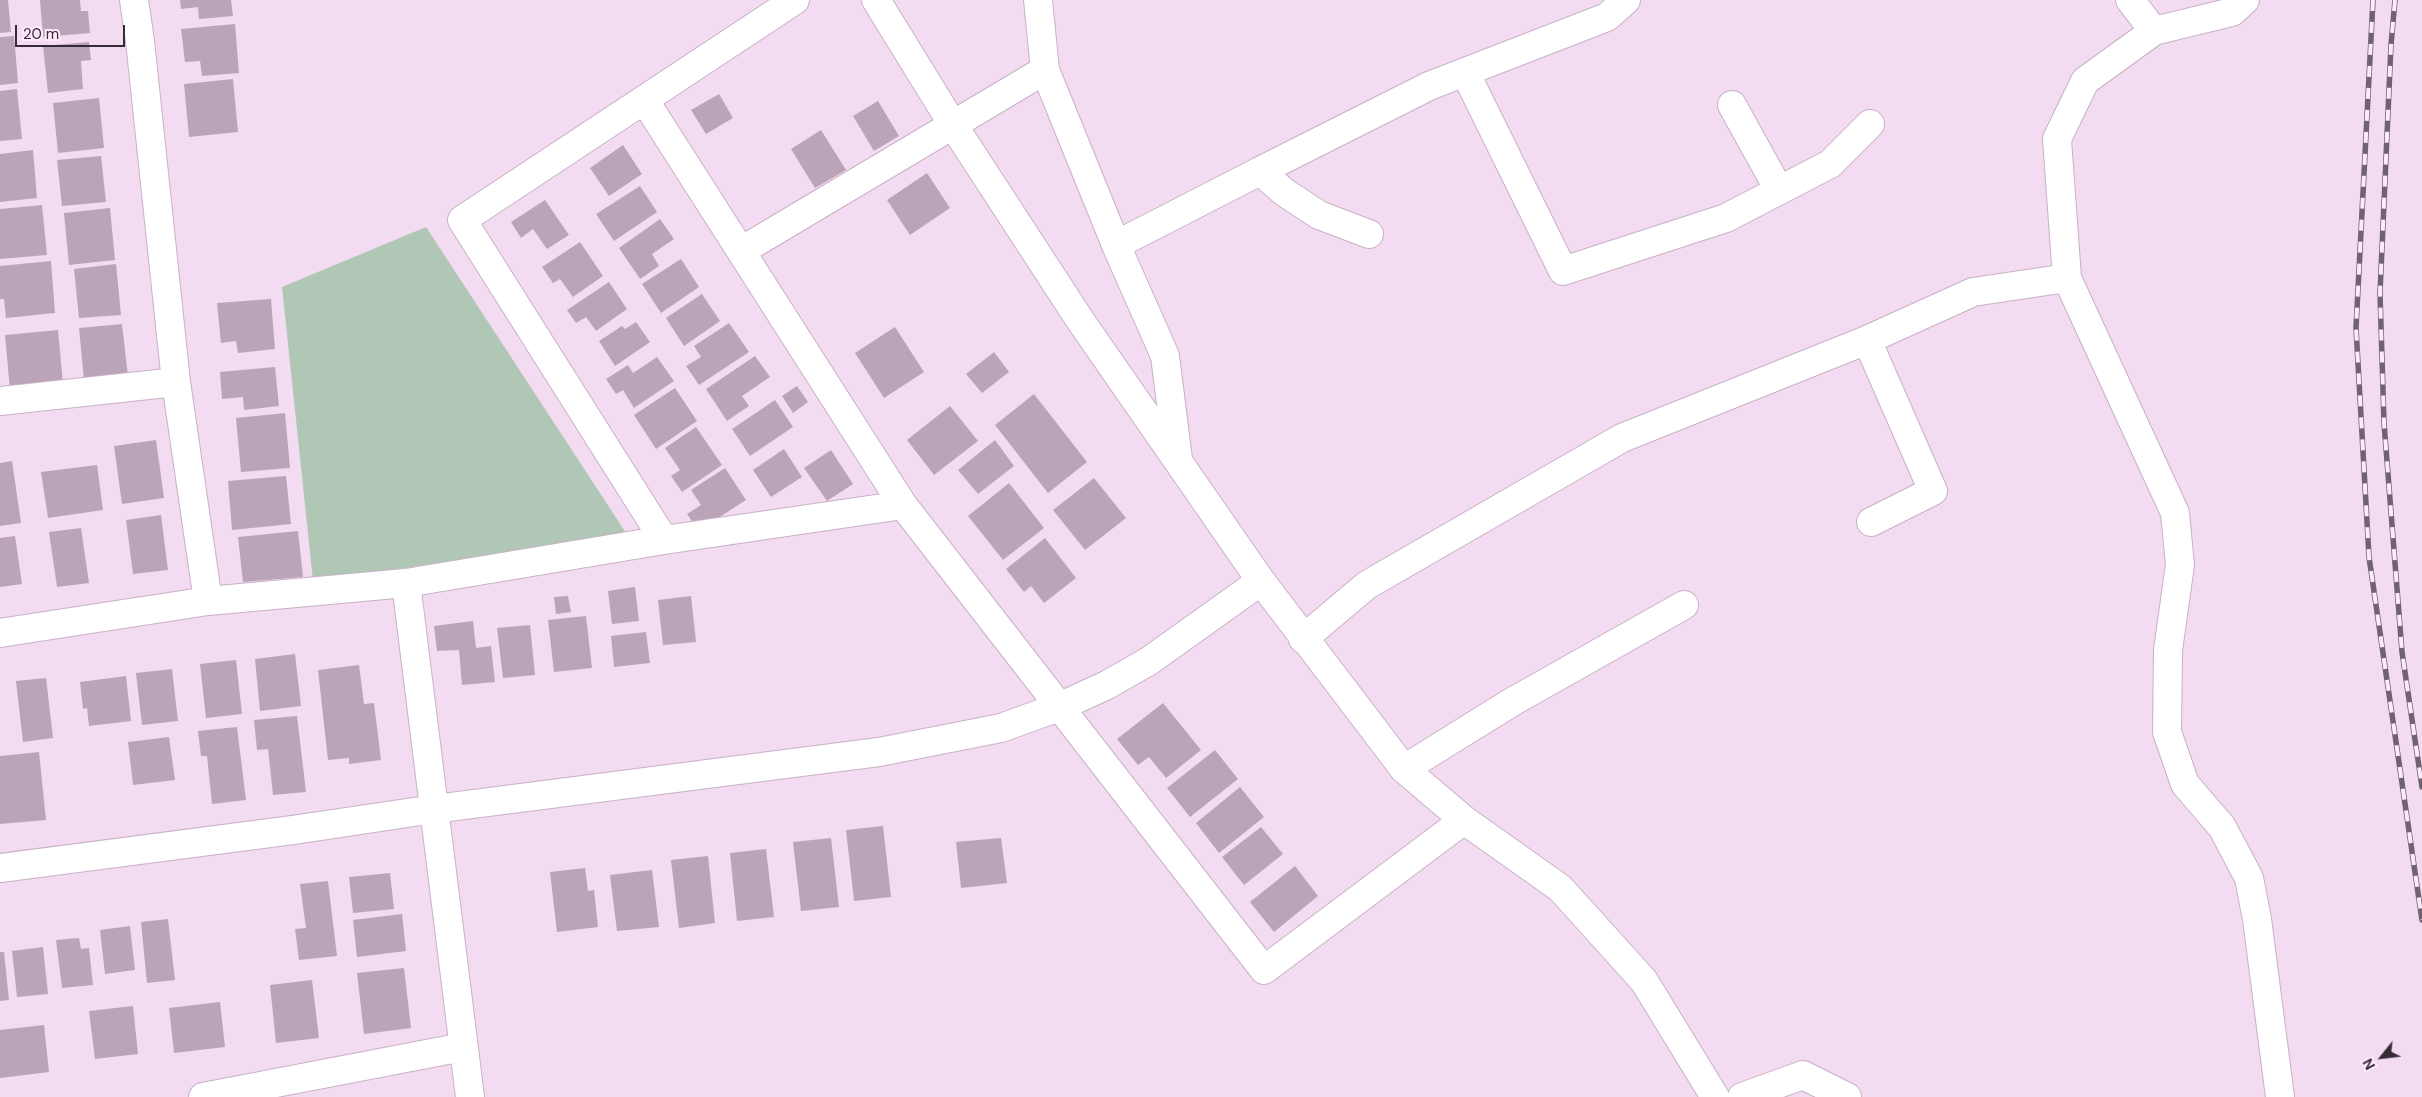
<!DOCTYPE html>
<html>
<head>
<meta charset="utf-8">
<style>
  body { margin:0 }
  #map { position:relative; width:2422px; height:1097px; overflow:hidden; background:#f3dbf2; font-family:"DM Sans",sans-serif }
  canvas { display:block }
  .north { position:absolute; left:2357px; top:1032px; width:50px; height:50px; -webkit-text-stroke:4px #fdeafc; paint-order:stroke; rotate:241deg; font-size:14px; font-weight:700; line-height:20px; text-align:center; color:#342b34 }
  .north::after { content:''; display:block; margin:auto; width:18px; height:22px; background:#342b34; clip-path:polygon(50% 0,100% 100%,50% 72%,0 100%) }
  .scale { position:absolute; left:15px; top:25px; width:110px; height:22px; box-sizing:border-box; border:2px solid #342b34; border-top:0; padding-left:6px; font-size:15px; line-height:18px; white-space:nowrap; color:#342b34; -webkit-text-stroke:4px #fdeafc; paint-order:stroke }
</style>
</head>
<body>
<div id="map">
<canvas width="2422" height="1097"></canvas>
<div class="north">N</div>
<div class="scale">20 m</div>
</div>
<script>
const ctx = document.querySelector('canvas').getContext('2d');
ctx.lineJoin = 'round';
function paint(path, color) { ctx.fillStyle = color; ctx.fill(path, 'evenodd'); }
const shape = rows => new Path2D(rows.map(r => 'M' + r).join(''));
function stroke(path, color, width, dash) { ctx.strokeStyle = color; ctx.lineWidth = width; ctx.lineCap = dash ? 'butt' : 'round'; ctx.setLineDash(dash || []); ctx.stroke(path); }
const green = shape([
  [426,227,628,536,313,581,282,287]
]);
const building = shape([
  [0,0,8,0,11,32,0,33],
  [40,0,80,0,81,11,88,11,90,33,43,37],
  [180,0,231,0,233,16,199,19,198,7,181,9],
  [235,24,239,73,202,76,200,61,185,62,181,29],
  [14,36,18,83,0,85,0,37],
  [89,42,91,60,81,61,83,89,48,93,43,46],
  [233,79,238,132,189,137,184,84],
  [17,89,22,139,0,141,0,91],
  [719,94,733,118,706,134,691,110],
  [99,98,104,148,58,153,53,103],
  [878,101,899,136,874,151,853,116],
  [821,130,846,170,815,188,791,149],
  [623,145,642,174,609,196,590,168],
  [33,150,37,198,0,202,0,154],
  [101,156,106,202,62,206,57,160],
  [927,173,950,208,910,235,887,200],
  [640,186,657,212,614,241,596,214],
  [545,200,569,235,547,249,533,229,521,238,511,222],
  [42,205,47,255,0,259,0,209],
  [110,208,115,260,69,265,64,213],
  [660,219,674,239,652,254,659,266,640,279,619,248],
  [580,242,603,276,573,297,560,279,553,283,542,267],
  [681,259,699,287,661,313,642,284],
  [51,261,55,313,6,318,4,299,0,299,0,266],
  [116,264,121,315,79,318,74,269],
  [609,282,627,309,596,331,586,317,576,323,567,310],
  [702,294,720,321,684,346,666,318],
  [271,299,275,349,238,353,236,341,221,343,217,303],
  [636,322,650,342,615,366,599,341,622,326,625,329],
  [729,323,749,352,699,385,686,366,701,357,694,346],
  [122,324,128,376,84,380,79,328],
  [895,327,924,372,884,398,855,353],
  [58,330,63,384,10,390,5,335],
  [994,352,1009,372,982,393,966,374],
  [755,356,770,377,742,396,749,406,727,421,706,389],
  [657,357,674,381,634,408,623,390,616,394,606,379,628,365,633,373],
  [275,367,279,406,244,410,243,397,222,399,220,372],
  [797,386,808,402,793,413,782,396],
  [675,388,697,421,656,449,634,415],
  [1034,394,1087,462,1048,493,995,425],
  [775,400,793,427,750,456,732,429],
  [950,406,978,441,934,475,907,440],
  [285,413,290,468,241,472,236,418],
  [696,427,722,465,682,492,671,476,680,470,665,448],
  [156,440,164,498,122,504,114,446],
  [995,440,1014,466,978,494,958,470],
  [784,449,802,477,771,497,753,470],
  [831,450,853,484,827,501,804,468],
  [12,461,21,523,0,526,0,463],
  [97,465,103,510,48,518,41,472],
  [725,468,746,500,712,522,710,518,696,527,687,514,701,505,691,490],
  [286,476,291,524,232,530,228,481],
  [1094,478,1126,518,1085,550,1053,510],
  [1009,483,1044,528,1003,560,968,516],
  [161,515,168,570,133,574,126,520],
  [81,528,89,583,57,587,49,532],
  [298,531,303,577,243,582,238,537],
  [15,536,22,584,0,587,0,538],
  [1045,538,1076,578,1044,603,1031,586,1024,592,1006,569],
  [635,587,639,621,612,624,608,591],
  [568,596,571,612,556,614,554,597],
  [691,596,696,642,663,645,658,600],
  [586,616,592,668,554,672,548,620],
  [473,621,476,648,491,646,495,682,462,685,459,650,437,651,434,626],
  [530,625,535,675,503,678,497,628],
  [646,632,650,663,614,667,611,636],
  [295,654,301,706,260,711,255,659],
  [236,660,242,714,206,718,200,664],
  [359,665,364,704,374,703,381,760,349,764,349,758,328,760,318,670],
  [172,669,178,721,142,725,136,673],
  [126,676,131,721,89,726,87,708,83,709,80,682],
  [46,678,53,738,23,742,16,681],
  [1163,703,1201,750,1166,778,1149,757,1138,765,1117,739],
  [297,716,306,792,273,795,268,749,257,750,254,720],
  [237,727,246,800,212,804,207,756,201,756,198,731],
  [169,737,175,780,133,785,128,742],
  [1215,750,1238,779,1190,817,1167,788],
  [39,752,46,820,0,824,0,756],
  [1240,787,1264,817,1219,853,1196,823],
  [883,826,891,897,854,901,846,830],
  [1261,827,1283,854,1244,885,1222,857],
  [831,838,839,907,801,911,793,842],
  [1001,838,1007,883,961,888,956,842],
  [766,849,774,917,737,921,730,853],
  [708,856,715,923,679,928,671,860],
  [1295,866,1318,896,1274,932,1250,902],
  [585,868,588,891,594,890,598,927,557,932,550,872],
  [652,870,659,927,617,931,610,875],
  [390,873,394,909,353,913,349,877],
  [328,881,337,956,299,960,295,929,306,928,300,884],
  [402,914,406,951,357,957,353,920],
  [168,919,175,980,147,983,141,922],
  [130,926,135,970,105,974,100,930],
  [79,938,81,949,89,948,93,985,62,988,56,940],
  [43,947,48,994,17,997,12,951],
  [0,952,4,952,9,1000,0,1001],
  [404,968,411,1028,364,1034,357,973],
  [312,980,319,1038,276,1043,270,985],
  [220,1002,225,1047,174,1053,169,1008],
  [133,1006,138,1054,95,1059,89,1011],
  [44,1025,49,1072,0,1078,0,1030]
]);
const street = shape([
  [134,0,140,41,176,382,208,601],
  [1038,0,1045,70,1116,245,1165,356,1178,459],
  [2130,0,2154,31],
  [1465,72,1563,271,1726,218,1830,164,1870,124],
  [645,101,903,505,1264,970,1464,820,1560,888,1644,981,1715,1097],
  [1732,105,1779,190],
  [1260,171,1429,86,1607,17,1626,0],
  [1116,245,1260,171,1284,192,1319,215,1369,234],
  [741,251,1045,70],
  [2067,278,2057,139,2085,81,2154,31,2232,12,2245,0],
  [1867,340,1933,491,1871,522],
  [0,401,176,382],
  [664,540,462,220,795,0],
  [406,583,470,1097],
  [0,633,208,601,406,583,664,540,903,505],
  [1303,639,1367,585,1622,438,1867,340,1973,292,2067,278,2175,513,2180,565,2168,650,2167,732,2185,784,2222,827,2249,878,2257,919,2280,1097],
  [1404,769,1512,702,1684,605],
  [203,1097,463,1047],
  [1742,1097,1803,1075,1847,1097]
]);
const secondary = shape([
  [876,0,953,125,1080,320,1261,581,1404,769,1464,820],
  [0,868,293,830,434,809,879,752,1001,728,1059,707,1107,685,1149,661,1261,581]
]);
const rail = shape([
  [2373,0,2356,328,2369,557,2422,920],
  [2395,0,2391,45,2380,293,2384,423,2402,652,2422,787]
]);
paint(green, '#b0c7b5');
paint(building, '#bca4b8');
stroke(street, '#c8b1c7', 30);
stroke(secondary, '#c8b1c7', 30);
stroke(street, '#fff', 28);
stroke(secondary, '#fff', 28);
stroke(rail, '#70626f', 5.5);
stroke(rail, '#fdeafc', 4, [11]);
</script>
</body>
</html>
